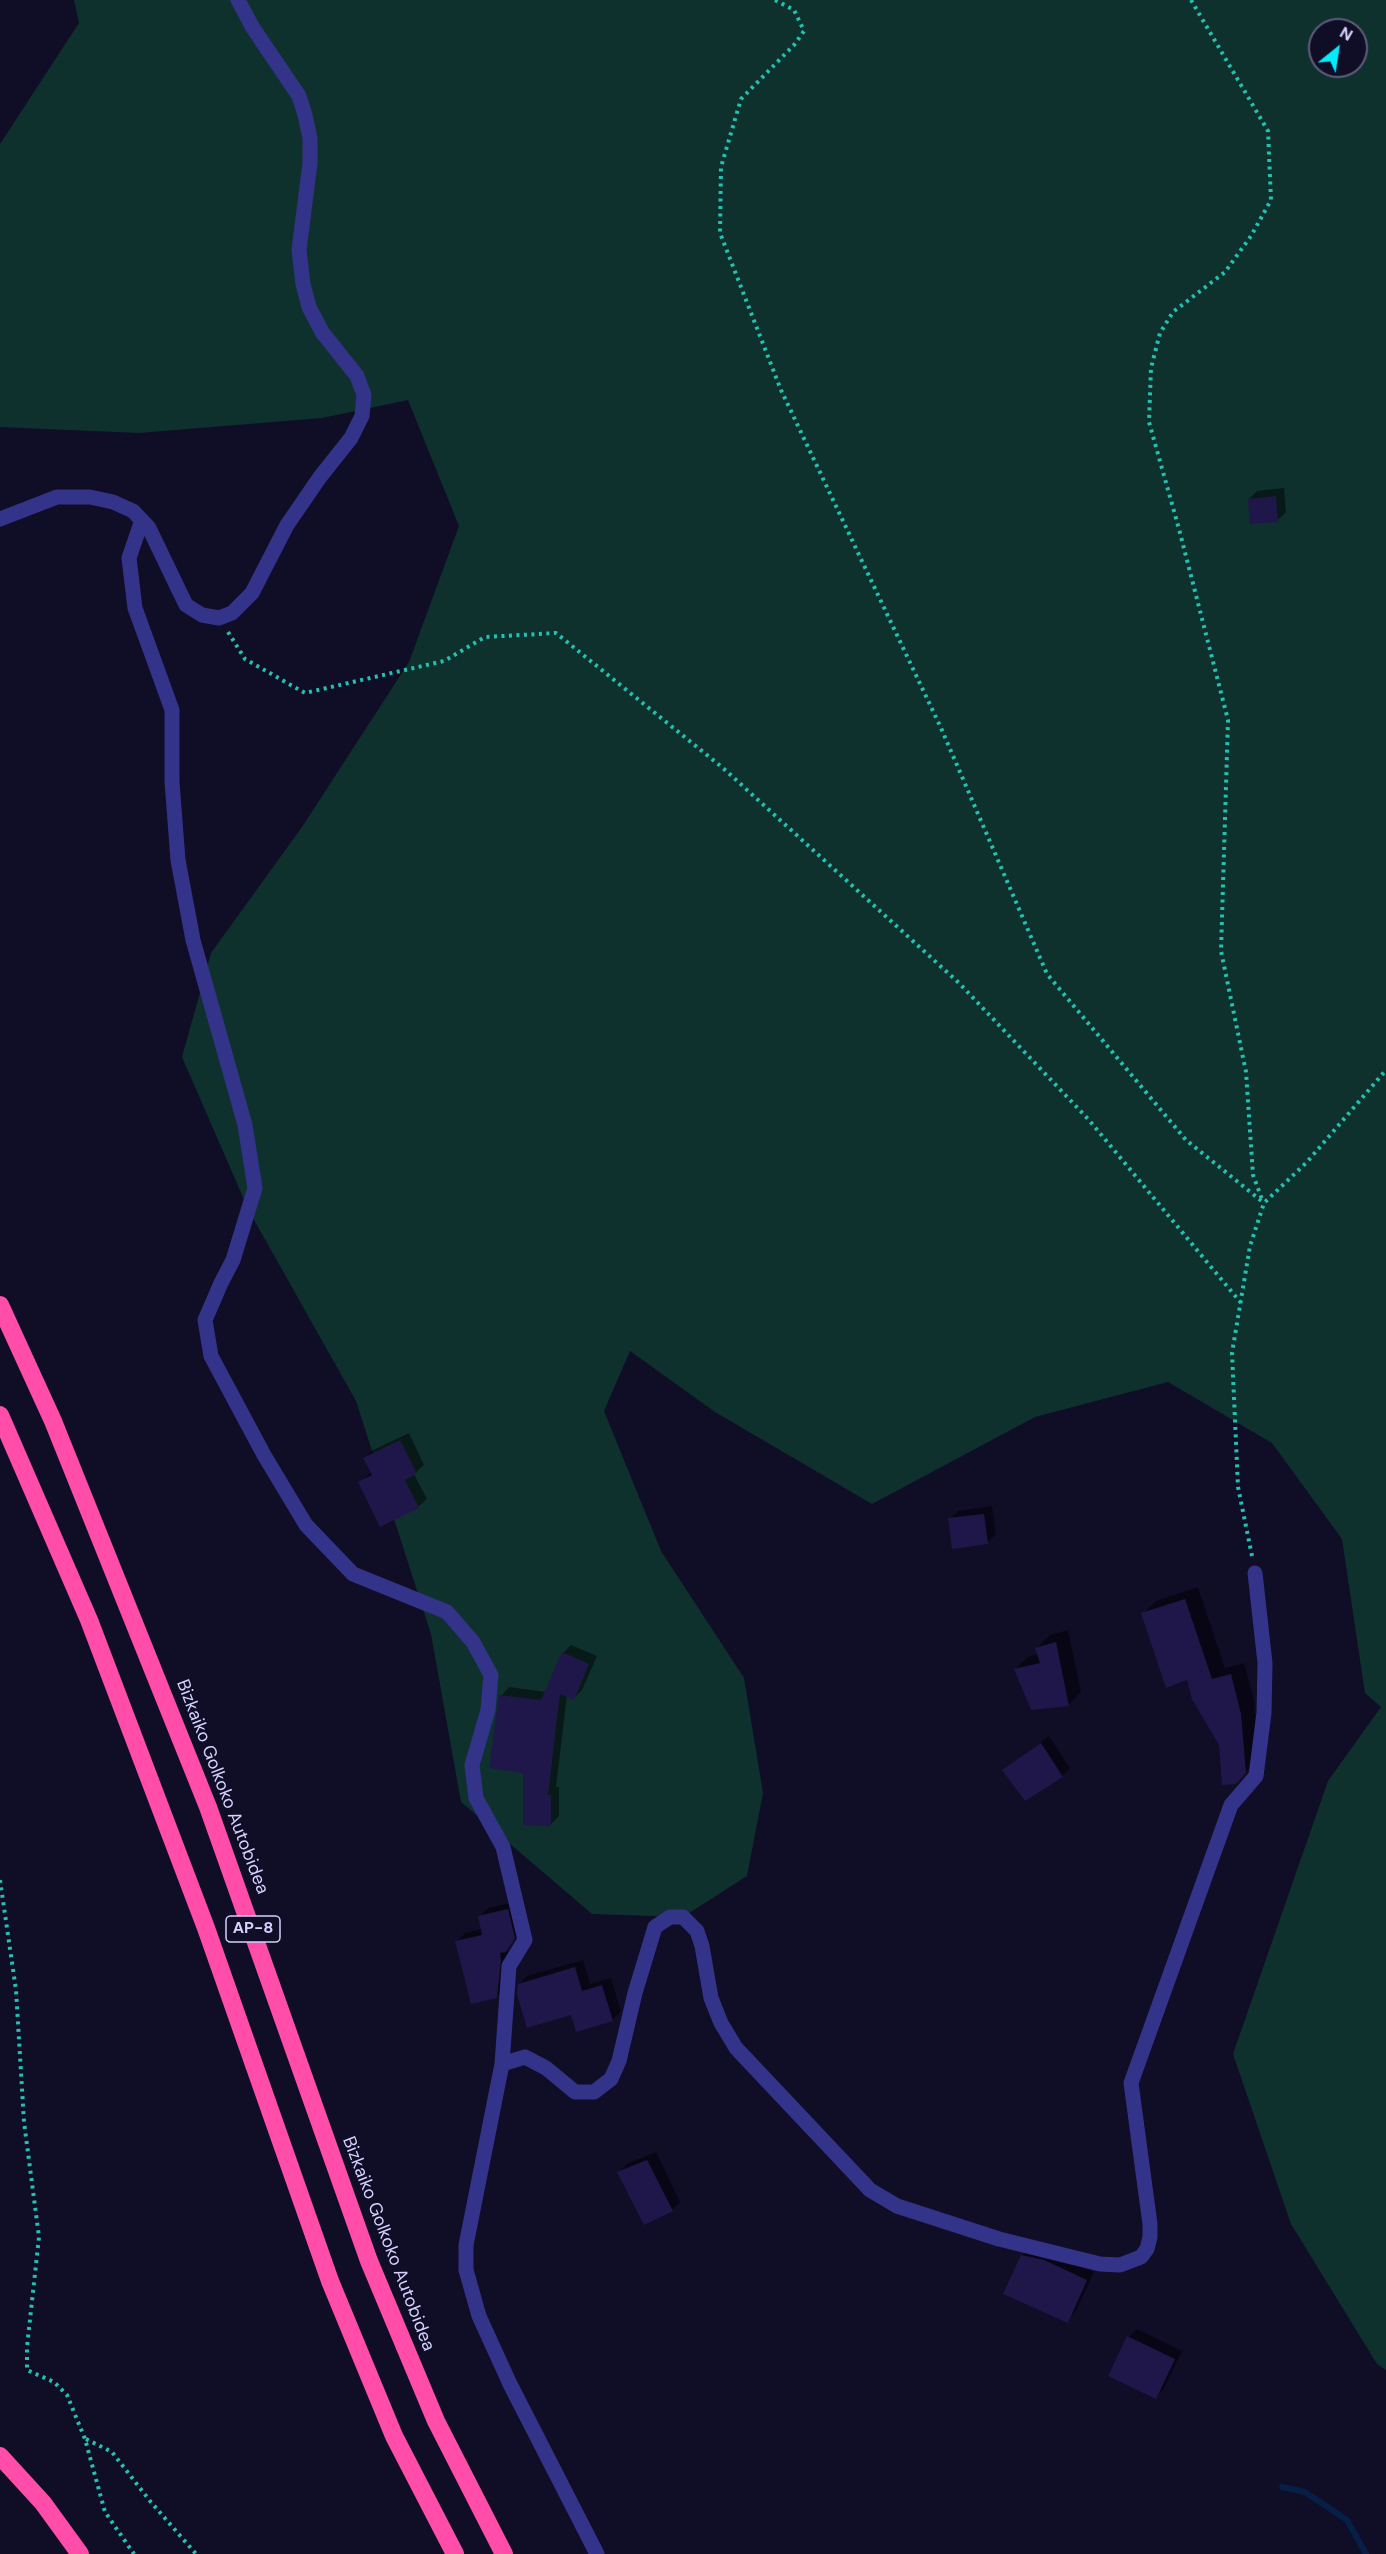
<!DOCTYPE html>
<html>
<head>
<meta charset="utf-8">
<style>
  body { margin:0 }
  #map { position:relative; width:1386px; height:2554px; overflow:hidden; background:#100d26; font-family:"DM Sans",sans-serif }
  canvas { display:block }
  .north { position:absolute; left:1308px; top:18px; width:60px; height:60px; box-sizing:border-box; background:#100d26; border:2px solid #5f5c7d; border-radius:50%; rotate:30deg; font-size:16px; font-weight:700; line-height:24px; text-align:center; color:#d5d2ff }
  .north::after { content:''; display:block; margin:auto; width:21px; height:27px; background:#00edfd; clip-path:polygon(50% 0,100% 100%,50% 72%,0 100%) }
</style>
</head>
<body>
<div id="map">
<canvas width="1386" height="2554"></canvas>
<div class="north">N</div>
</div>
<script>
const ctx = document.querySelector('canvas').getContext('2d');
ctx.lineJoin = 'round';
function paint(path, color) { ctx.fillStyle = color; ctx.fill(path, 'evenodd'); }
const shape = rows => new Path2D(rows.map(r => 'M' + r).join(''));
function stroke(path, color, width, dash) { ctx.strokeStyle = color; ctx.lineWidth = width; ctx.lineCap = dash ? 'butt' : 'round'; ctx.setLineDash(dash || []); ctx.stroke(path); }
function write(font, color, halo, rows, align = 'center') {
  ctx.font = font + ' "DM Sans",sans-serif'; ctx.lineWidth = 4.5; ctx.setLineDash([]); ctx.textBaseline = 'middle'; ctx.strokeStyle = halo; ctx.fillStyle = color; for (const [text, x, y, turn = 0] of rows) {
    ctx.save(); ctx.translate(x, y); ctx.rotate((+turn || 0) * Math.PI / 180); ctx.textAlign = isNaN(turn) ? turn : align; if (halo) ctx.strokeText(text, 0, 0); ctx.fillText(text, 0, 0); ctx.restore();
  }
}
const green = shape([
  [74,0,1386,0,1386,2370,1377,2364,1291,2224,1233,2054,1328,1781,1381,1707,1365,1693,1342,1539,1272,1443,1168,1382,1035,1417,872,1504,715,1412,630,1351,604,1411,661,1551,744,1678,763,1793,747,1876,683,1917,592,1914,461,1802,431,1634,356,1401,249,1211,182,1057,211,953,302,827,409,662,459,526,408,400,322,418,139,433,0,427,0,144,79,23],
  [1320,30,1356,30,1356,66,1320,66]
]);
const shadow = shape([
  [1284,488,1286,512,1278,520,1249,499,1257,491],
  [409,1433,424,1465,414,1474,427,1499,418,1507,360,1482,372,1472,365,1458,373,1450],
  [992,1506,996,1534,988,1542,950,1519,958,1511],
  [1198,1587,1225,1668,1244,1663,1254,1700,1258,1759,1236,1782,1189,1679,1143,1614,1156,1601],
  [1068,1630,1081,1692,1068,1705,1015,1669,1028,1657,1039,1654,1037,1648,1050,1635],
  [571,1645,597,1656,582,1690,574,1698,567,1695,556,1787,559,1787,559,1816,551,1824,525,1771,501,1696,509,1687,546,1692,563,1653],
  [1049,1736,1070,1768,1062,1776,1004,1771],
  [516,1902,522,1929,508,1948,505,1988,496,1997,457,1942,465,1933,482,1929,480,1916,488,1908],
  [583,1960,590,1984,611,1978,621,2012,612,2020,572,2014,519,1984,527,1976],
  [656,2152,680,2202,672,2210,619,2172,627,2164],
  [1031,2247,1053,2253,1094,2272,1075,2313,1067,2321,1022,2255],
  [1137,2329,1182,2351,1164,2389,1156,2397,1129,2337]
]);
const stream = shape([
  [1282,2487,1305,2492,1347,2520,1366,2554]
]);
const building = shape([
  [1276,496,1278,522,1250,524,1248,499],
  [400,1440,417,1474,405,1480,419,1508,380,1527,358,1482,372,1475,363,1458],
  [984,1514,988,1544,952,1549,948,1518],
  [1185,1599,1212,1679,1231,1674,1241,1714,1246,1773,1236,1784,1222,1785,1219,1745,1192,1699,1187,1680,1166,1688,1141,1613],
  [1056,1642,1069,1706,1031,1710,1014,1669,1040,1663,1035,1648],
  [562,1652,589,1664,574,1700,560,1694,548,1795,551,1795,551,1826,523,1825,523,1773,489,1768,499,1695,541,1700],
  [1041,1743,1063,1777,1025,1801,1002,1770],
  [508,1909,515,1938,506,1952,500,1953,501,1960,497,1998,471,2004,455,1941,482,1935,478,1916],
  [575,1967,582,1991,602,1985,613,2021,576,2032,571,2015,527,2028,517,1994,518,1984],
  [647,2160,673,2211,644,2225,617,2172],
  [1021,2255,1044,2260,1087,2280,1068,2323,1003,2294],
  [1127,2336,1175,2359,1156,2399,1108,2376]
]);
const path = shape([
  [775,0,794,10,804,31,794,45,741,99,721,167,720,233,781,390,941,728,1047,974,1186,1140,1264,1203],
  [1191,0,1268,131,1271,200,1251,236,1225,272,1173,312,1160,333,1151,368,1149,422,1179,529,1228,720,1221,951,1246,1072,1253,1175,1263,1202],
  [228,632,245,659,305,693,444,661,485,637,556,633,723,768,959,983,1089,1120,1241,1303],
  [1252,1556,1238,1487,1232,1353,1250,1246,1264,1203,1307,1162,1386,1070],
  [0,1880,16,1990,24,2122,39,2237,27,2347,27,2370,54,2382,67,2395,85,2439,105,2512,134,2554],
  [86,2439,112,2452,150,2501,196,2554]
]);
const street = shape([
  [0,519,57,497,90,497,113,502,133,511,149,528,186,605,202,615,219,618,232,613,252,593,287,525,320,477,351,438,362,416,364,395,357,376,322,332,309,307,303,284,299,250,310,163,310,138,305,115,299,96,253,28,238,0],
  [142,520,129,558,135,608,172,710,172,782,178,860,193,940,245,1125,255,1188,233,1260,221,1283,205,1320,211,1356,264,1455,306,1525,353,1574,447,1612,473,1642,491,1675,488,1710,472,1765,476,1798,503,1847,525,1940,509,1966,502,2064],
  [597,2554,510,2384,479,2316,466,2270,466,2245,502,2064,525,2057,546,2068,575,2092,594,2092,611,2079,619,2061,635,1993,655,1927,670,1917,683,1917,697,1931,702,1946,711,1998,721,2023,736,2048,870,2190,897,2206,999,2239,1100,2264,1120,2265,1141,2257,1147,2249,1150,2237,1150,2224,1131,2083,1231,1805,1256,1776,1264,1713,1265,1663,1255,1573]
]);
const highway = shape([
  [0,1305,53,1421,208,1807,369,2261,436,2421,504,2554],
  [0,1415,89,1620,206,1928,330,2281,394,2436,455,2554],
  [0,2456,43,2503,80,2554]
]);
const shields = [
  [253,1929,54]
];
const shieldNames = [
  ["AP-8",253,1929]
];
const streetNames = [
  ["Bizkaiko Golkoko Autobidea",222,1787,69],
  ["Bizkaiko Golkoko Autobidea",388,2244,69]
];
paint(green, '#0f312e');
paint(shadow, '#0007');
stroke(stream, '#051f47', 6);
paint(building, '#1f1749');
stroke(path, '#24c1b2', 4, [3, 4.5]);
stroke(street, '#33338a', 15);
stroke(highway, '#ff4da9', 18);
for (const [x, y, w] of shields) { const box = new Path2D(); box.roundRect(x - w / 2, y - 13, w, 26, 4.5); ctx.fillStyle = '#100d26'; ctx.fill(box); stroke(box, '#d5d2ff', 1.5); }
write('bold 16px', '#d5d2ff', null, shieldNames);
write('18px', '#d5d2ff', '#100d26', streetNames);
</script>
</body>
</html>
